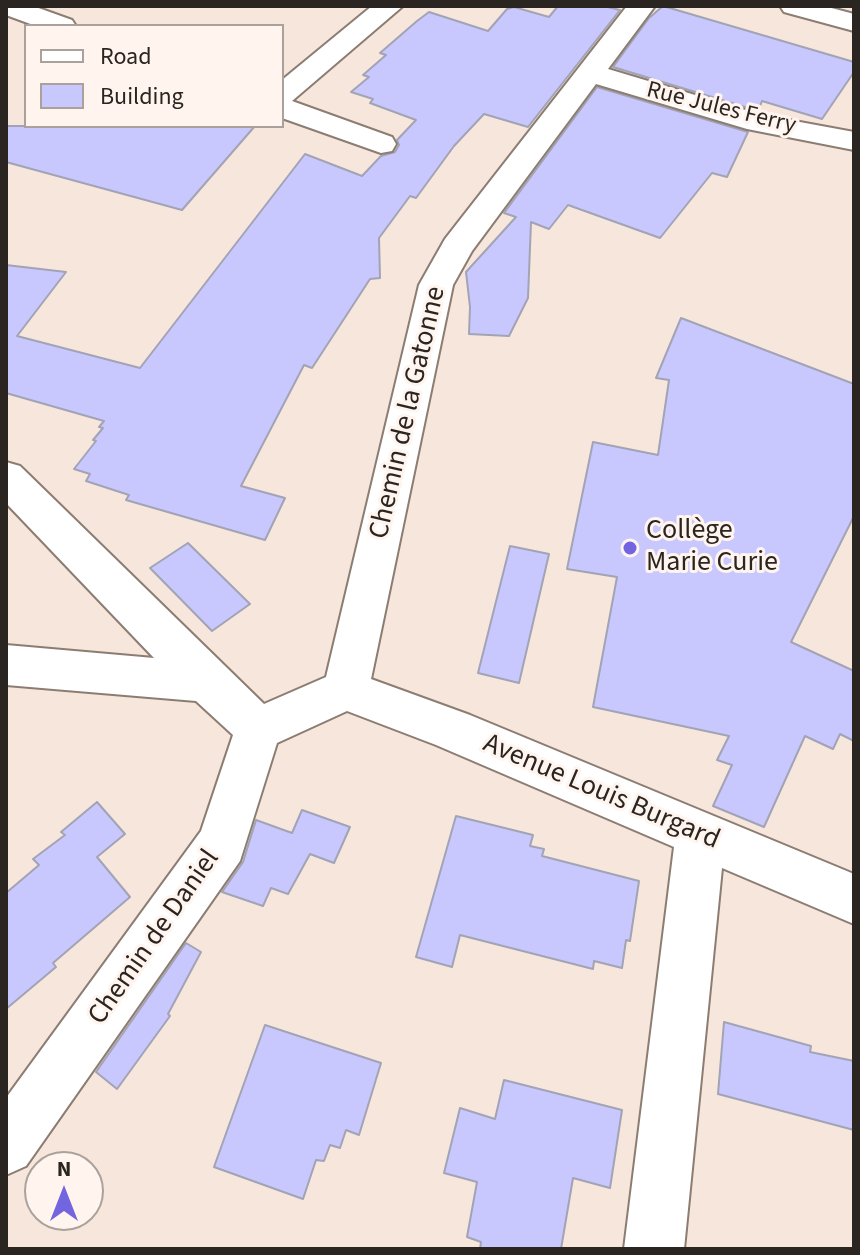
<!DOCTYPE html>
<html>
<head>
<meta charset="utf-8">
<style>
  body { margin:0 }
  #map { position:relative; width:860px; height:1255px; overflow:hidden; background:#f7e6db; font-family:"Source Sans 3",sans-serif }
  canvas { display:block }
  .frame { position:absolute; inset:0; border:8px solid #2b2521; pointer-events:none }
  .legend { position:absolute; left:24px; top:24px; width:260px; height:104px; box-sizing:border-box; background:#fff4ee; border:2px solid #aaa19c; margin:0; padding:10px 14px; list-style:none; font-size:24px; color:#2b2521 }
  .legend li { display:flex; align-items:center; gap:16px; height:40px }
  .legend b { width:40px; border:2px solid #aaa19c }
  .north { position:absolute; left:24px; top:1151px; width:80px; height:80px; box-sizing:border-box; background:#fff4ee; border:2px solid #aaa19c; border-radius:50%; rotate:0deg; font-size:22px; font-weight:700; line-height:32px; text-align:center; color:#2b2521 }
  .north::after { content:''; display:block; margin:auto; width:28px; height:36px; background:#7364df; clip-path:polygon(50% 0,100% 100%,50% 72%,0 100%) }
</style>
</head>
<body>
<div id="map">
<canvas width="860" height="1255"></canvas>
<div class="frame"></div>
<ul class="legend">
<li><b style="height:10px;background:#fff"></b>Road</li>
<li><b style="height:22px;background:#c8c8ff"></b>Building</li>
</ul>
<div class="north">N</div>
</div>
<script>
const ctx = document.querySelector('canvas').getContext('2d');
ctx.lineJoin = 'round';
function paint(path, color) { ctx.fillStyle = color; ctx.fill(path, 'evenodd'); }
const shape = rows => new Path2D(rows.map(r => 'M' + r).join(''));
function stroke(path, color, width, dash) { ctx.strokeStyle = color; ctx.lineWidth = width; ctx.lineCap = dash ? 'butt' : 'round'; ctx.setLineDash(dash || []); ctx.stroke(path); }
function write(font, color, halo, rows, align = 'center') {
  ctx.font = font + ' "Source Sans 3",sans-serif'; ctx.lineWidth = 6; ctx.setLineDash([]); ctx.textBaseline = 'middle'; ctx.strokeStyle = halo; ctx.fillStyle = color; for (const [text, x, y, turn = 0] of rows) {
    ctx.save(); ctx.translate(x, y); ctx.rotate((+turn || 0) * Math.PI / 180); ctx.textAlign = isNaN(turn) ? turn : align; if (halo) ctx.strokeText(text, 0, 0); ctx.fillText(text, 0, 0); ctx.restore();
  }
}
const building = shape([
  [558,6,603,6,620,10,528,127,484,114,454,146,416,198,410,196,379,238,380,278,370,279,312,368,304,365,241,486,285,498,265,540,126,500,129,495,86,481,90,474,74,469,96,441,93,440,103,428,99,427,104,421,6,393,6,265,66,272,17,336,140,368,305,154,362,176,381,156,395,152,399,145,397,140,416,120,370,103,373,99,351,92,369,77,363,75,386,55,380,53,417,21,429,12,488,31,507,9,514,7,549,17,558,6],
  [663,6,854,62,854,72,822,119,762,101,758,111,613,67,649,18,663,6],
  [597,87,748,132,727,177,712,173,660,238,568,205,549,229,531,222,528,298,509,336,469,334,470,307,466,272,516,217,504,213,597,87],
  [6,126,255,126,182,210,6,162,6,126],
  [681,318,854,384,854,516,791,642,854,671,854,741,840,734,833,749,805,736,764,827,713,806,732,765,717,760,729,736,593,707,617,577,567,569,593,442,658,455,669,380,656,378,681,318],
  [188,543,250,604,212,631,150,568,188,543],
  [510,546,549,554,519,683,478,673,510,546],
  [97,802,125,834,97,857,130,897,53,963,56,967,6,1009,6,893,39,865,33,859,65,835,61,832,97,802],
  [302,810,350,827,334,863,310,854,288,894,271,888,263,906,222,892,243,862,256,820,292,833,302,810],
  [456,816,533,835,530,846,544,849,542,856,639,881,630,941,626,940,622,968,594,961,593,969,460,935,452,967,416,957,456,816],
  [186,943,201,952,168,1014,170,1016,117,1089,96,1072,186,943],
  [724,1022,811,1046,810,1052,854,1061,854,1130,718,1094,724,1022],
  [265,1025,381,1063,359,1135,346,1130,340,1148,330,1145,324,1161,316,1160,303,1199,214,1167,265,1025],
  [504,1080,622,1110,610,1188,573,1178,561,1249,480,1249,481,1242,467,1237,477,1182,444,1173,460,1108,495,1119,504,1080]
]);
const minor = shape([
  [6,6,33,6,72,20,76,26,36,26,6,15,6,6],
  [372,6,403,6,292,101,392,137,396,144,392,151,381,153,282,118,282,80,372,6],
  [627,6,655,6,608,69,762,115,854,132,854,150,747,129,596,84,472,251,453,285,371,679,470,715,854,874,854,924,722,868,684,1249,624,1249,674,847,436,745,347,711,277,743,240,861,26,1166,6,1175,6,1098,201,831,233,735,196,701,6,685,6,645,154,658,6,503,6,462,20,466,264,704,326,677,419,285,445,239,627,6],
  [780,6,824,6,854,14,854,31,784,12,780,6]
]);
const markers = [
  [630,548,8,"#7364df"]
];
const farStreetnames = [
  ["Rue Jules Ferry",721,109,14]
];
const streetNames = [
  ["Chemin de la Gatonne",409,413,-77],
  ["Avenue Louis Burgard",601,793,23],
  ["Chemin de Daniel",155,938,-55]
];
const poiNames = [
  ["Collège",646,532],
  ["Marie Curie",646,564]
];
paint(building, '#c8c8ff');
stroke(building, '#a2a3b4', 2);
stroke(minor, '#8c7d73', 4);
paint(minor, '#fff');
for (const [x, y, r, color] of markers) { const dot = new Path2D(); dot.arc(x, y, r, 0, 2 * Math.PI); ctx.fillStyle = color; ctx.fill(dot); stroke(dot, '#fff4ee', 3); }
write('24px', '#2b2521', '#fff4ee', farStreetnames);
write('28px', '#2b2521', '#fff4ee', streetNames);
write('28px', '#2b2521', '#fff4ee', poiNames, 'left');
</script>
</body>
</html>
